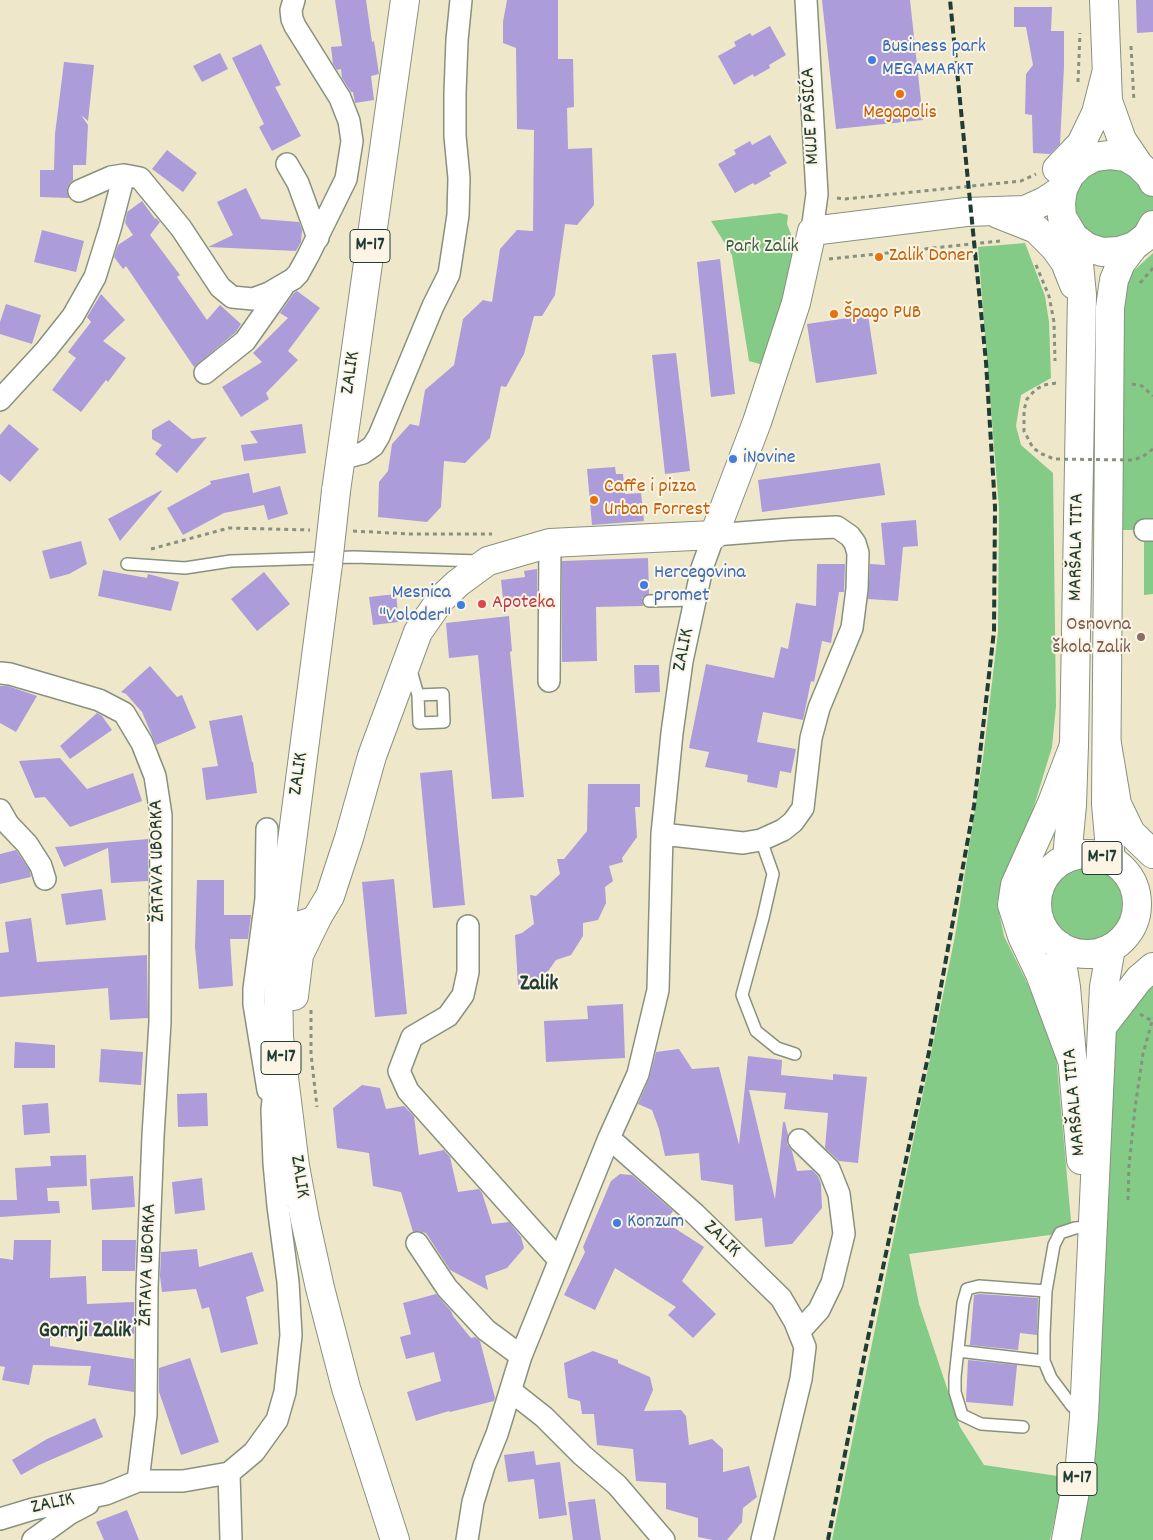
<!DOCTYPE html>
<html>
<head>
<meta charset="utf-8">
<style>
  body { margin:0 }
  canvas { display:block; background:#efe7c9 }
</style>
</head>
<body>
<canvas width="1153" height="1540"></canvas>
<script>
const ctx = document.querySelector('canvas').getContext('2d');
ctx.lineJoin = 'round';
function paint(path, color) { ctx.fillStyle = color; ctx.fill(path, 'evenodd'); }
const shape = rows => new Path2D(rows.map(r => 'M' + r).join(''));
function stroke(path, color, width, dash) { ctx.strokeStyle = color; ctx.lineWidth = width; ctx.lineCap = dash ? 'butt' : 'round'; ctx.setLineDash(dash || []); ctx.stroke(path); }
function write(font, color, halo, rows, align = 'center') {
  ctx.font = font + ' Dekko,sans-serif'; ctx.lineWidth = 4; ctx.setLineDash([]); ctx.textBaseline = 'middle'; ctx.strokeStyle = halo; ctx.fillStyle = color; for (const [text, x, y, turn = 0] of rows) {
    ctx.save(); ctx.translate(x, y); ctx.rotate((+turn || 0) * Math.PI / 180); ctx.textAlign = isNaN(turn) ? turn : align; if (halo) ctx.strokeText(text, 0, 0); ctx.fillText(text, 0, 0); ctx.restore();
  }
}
const green = shape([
  [1108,157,1153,187,1153,221,1134,243,1081,241,1065,191],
  [780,213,788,215,787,224,791,234,795,284,770,367,749,361,732,255,711,221],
  [1025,243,1045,296,1049,322,1051,378,1021,395,1016,426,1021,445,1053,473,1056,706,1052,747,1031,816,1002,881,997,903,1004,936,1045,1019,1056,1054,1072,1232,909,1254,919,1304,960,1427,984,1465,1064,1477,1050,1540,832,1540,955,936,983,758,998,632,999,508,978,247],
  [1153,253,1153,530,1109,530,1110,308,1128,276],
  [1144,539,1153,539,1153,594,1144,595],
  '1041 904a46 46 0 1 1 92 0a46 46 0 1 1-92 0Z',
  [1153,967,1153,1540,1066,1540,1102,1027]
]);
const building = shape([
  [335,0,366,0,372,42,374,41,379,74,371,76,374,100,355,103,353,92,351,92,342,78,341,69,337,70,333,64,331,47,342,46],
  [507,0,558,0,558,59,573,59,574,107,567,108,568,149,592,148,594,205,577,225,565,224,555,295,542,316,534,316,524,354,506,387,501,386,490,438,465,463,444,461,441,507,427,522,378,517,379,482,388,471,392,444,410,424,419,426,425,390,454,365,463,319,483,300,492,302,500,249,517,230,533,231,534,130,517,129,516,48,503,43,503,22],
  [822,0,910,0,923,120,836,129],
  [1136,0,1153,0,1153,32,1137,33],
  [1014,7,1052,7,1051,31,1064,31,1064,67,1060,144,1050,154,1033,153,1032,115,1025,114,1026,74,1033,65,1026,27,1014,27],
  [770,26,786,55,769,65,770,68,754,77,753,74,734,85,718,56,736,46,734,42,750,33,752,36],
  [261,44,281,85,275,87,301,136,272,151,259,127,264,124,232,58],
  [220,53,228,69,202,82,193,66],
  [64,62,94,65,88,121,81,115,88,125,86,165,73,165,73,180,69,184,67,189,69,198,40,197,40,170,54,170,55,134],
  [770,135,787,163,769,173,771,176,755,185,753,183,735,193,718,164,736,154,734,150,750,141,752,145],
  [167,150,197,173,183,192,152,169],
  [246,188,261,219,299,222,302,230,301,242,296,251,208,247,233,235,217,202],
  [142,201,155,219,156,218,160,222,150,235,180,275,177,277,207,320,220,305,241,324,236,332,194,367,126,266,123,269,114,257,118,245,133,235,125,223,127,212],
  [42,230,84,241,76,272,34,262],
  [720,259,735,394,711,397,697,262],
  [297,291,320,308,288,351,298,360,266,393,269,399,241,417,222,387,262,362,253,353,288,318,280,313,294,293],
  [101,294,125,320,103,341,126,358,108,382,106,380,81,412,52,390,76,358,68,352,91,322,87,317],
  [6,304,41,315,32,344,0,334,0,322],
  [868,315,877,374,816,383,807,324],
  [676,353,690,471,665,474,652,355],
  [169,420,192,439,207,437,177,473,155,454,162,445,152,439,152,430],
  [9,424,39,449,10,482,0,474,0,435],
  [302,424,306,453,244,461,241,445,258,443,250,431],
  [880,463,885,495,762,512,758,480],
  [615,467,616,474,623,474,625,494,641,493,644,521,592,525,587,469],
  [249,473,253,493,280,486,288,514,268,520,264,505,224,513,183,535,167,508,211,484,210,481],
  [162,490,162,491,120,541,108,519],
  [916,520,918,546,903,547,898,601,868,599,870,564,885,565,881,523],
  [81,541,87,564,69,574,50,579,42,551],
  [648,558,649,594,642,598,643,606,596,607,597,661,562,662,562,561],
  [817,564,845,564,844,592,839,592,831,643,822,641,814,682,811,681,803,720,763,712,757,742,796,749,791,773,780,771,777,788,747,782,748,775,705,767,709,752,689,748,706,664,774,678,781,647,788,649,796,603,816,606],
  [537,569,537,604,504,608,501,580,525,577,524,571],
  [103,570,147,578,148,574,179,582,171,611,98,596],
  [264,572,290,604,257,631,231,599],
  [396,594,399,622,373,625,369,597],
  [509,616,512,651,510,652,524,797,492,799,478,655,449,658,446,623],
  [634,665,659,665,660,692,635,693],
  [150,666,177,697,182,695,196,728,156,745,142,712,126,694,121,692],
  [0,686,8,686,37,696,16,732,0,723],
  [97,713,102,716,112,730,70,759,60,746],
  [242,715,252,762,253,762,257,793,206,800,202,768,218,766,209,721],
  [60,758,87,789,133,773,142,801,70,827,45,797,35,798,19,761],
  [452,770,465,905,433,908,420,773],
  [588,784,640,784,640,807,635,807,637,837,622,858,623,862,609,866,613,881,605,887,606,903,598,920,583,923,583,936,571,955,556,960,546,974,547,981,518,985,515,935,522,933,534,924,530,895,536,896,560,874,557,859,564,859,587,831],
  [148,839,148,881,111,883,108,848,64,867,55,847],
  [16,850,30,871,31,877,0,884,0,854],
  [394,879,407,1014,375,1017,362,882],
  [197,880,224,880,224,915,251,915,248,939,230,939,233,986,199,989,195,947],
  [102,889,106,920,66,925,61,894],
  [31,918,37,962,147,955,148,1018,110,1020,108,988,0,997,0,953,9,952,5,922],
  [623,1004,625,1058,546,1062,544,1021,588,1019,587,1006],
  [15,1042,55,1045,55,1068,14,1068],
  [101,1049,143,1052,141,1085,99,1082],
  [679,1049,692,1069,719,1067,739,1145,748,1056,782,1060,781,1075,833,1080,833,1074,867,1077,858,1163,839,1161,825,1148,828,1113,784,1109,786,1093,749,1090,775,1199,783,1122,785,1122,788,1135,787,1144,792,1151,797,1171,812,1170,818,1176,821,1184,822,1208,792,1244,765,1247,762,1218,735,1221,733,1185,701,1180,699,1153,665,1156,659,1129,652,1110,638,1104,649,1079,656,1052],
  [362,1085,380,1088,386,1109,404,1106,414,1116,419,1155,444,1150,450,1157,458,1192,479,1189,482,1193,492,1224,509,1222,521,1237,524,1248,507,1268,485,1276,488,1290,450,1270,426,1233,417,1231,413,1232,401,1192,373,1186,369,1153,337,1148,333,1108],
  [207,1093,208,1126,178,1127,177,1094],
  [48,1103,50,1133,24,1135,22,1105],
  [86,1155,87,1186,47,1188,48,1201,59,1201,60,1213,0,1217,0,1200,17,1200,15,1168,51,1166,50,1156],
  [620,1174,632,1175,673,1211,665,1222,704,1247,682,1281,716,1314,693,1338,668,1315,676,1307,615,1268,595,1310,564,1295,585,1252,583,1247,611,1181],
  [133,1176,135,1207,92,1210,90,1179],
  [202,1178,205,1210,175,1214,172,1182],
  [14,1240,51,1240,50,1278,86,1276,87,1304,134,1302,134,1334,50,1338,50,1346,134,1359,134,1392,88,1385,91,1366,33,1365,29,1385,2,1380,5,1367,0,1366,0,1258,13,1260],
  [102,1240,136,1240,135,1271,102,1271],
  [197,1249,199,1267,252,1252,264,1291,246,1297,258,1344,221,1353,209,1307,202,1309,196,1289,162,1292,160,1276,161,1252],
  [436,1294,451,1311,453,1316,471,1338,475,1337,480,1341,495,1398,494,1401,450,1412,449,1411,416,1421,407,1392,441,1381,434,1352,406,1359,400,1337,411,1334,403,1303],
  [980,1294,1038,1298,1037,1335,1020,1333,1018,1350,970,1345,974,1295],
  [593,1351,618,1360,618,1363,650,1377,653,1390,644,1411,681,1410,686,1416,689,1445,712,1439,723,1449,723,1472,749,1466,757,1497,743,1508,742,1522,727,1540,713,1540,698,1537,698,1518,666,1509,666,1483,636,1481,633,1449,597,1445,594,1414,582,1414,580,1401,568,1398,564,1363],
  [190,1358,219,1442,181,1455,159,1392,159,1368],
  [968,1360,1017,1365,1013,1406,966,1402],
  [95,1418,103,1437,39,1465,21,1475,12,1460,47,1439],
  [534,1451,536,1465,560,1462,567,1515,539,1519,534,1479,508,1482,504,1455],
  [595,1499,601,1540,573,1540,568,1502],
  [127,1510,139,1540,104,1540,96,1522]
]);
const path = shape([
  [1131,46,1134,102],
  [1078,82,1080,33],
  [837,198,845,199,1021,181,1036,174],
  [829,259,1000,241],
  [1036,265,1049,296,1054,322,1055,361],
  [1140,283,1153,268],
  [1132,384,1142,386,1153,396],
  [353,531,410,534,492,534],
  [151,549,229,528,310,530],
  [311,1010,311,1054,317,1107],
  [1140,1014,1152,1021],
  [1128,1200,1129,1166,1135,1108,1143,1054,1153,1018]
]);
const lane = shape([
  [127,564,185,568,231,561,354,557,479,561],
  [649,601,696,600],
  [410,667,418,695,419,723,444,722,443,694,418,695],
  [761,840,773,874,763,918,742,995,756,1031,777,1048,795,1054],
  [958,1351,1044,1361],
  [1082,1415,1072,1406,1051,1378,1044,1361,1044,1335,1046,1291,1054,1245,1060,1233,1075,1228,1088,1227],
  [1023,1427,981,1424,962,1415,955,1392,955,1377,963,1303,967,1289,979,1286,1046,1291]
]);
const street = shape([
  [806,0,817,194,812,231],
  [287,164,298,183,318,238],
  [79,191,111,177,124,175,140,178,181,228,220,287,232,297,253,299,269,293,293,279,298,274,308,256,346,179,352,141,349,121,340,98,295,26,292,19,291,10,294,0],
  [205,373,245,341,283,287],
  [0,400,46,350,73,316,95,277,110,229,124,175],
  [340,459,363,453,373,446,379,436,433,306,449,274,458,215,459,178,455,136,455,93,457,40,461,0],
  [1145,530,1153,530],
  [0,673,10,674,99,700,124,713,142,743,155,776,161,815,160,1022,153,1136,147,1288,146,1415,138,1481],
  [549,681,550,543],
  [0,810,8,824,27,844,41,866,45,879],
  [267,829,266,899,254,989,254,1004,268,1090],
  [468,926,468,972,463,995,448,1016,412,1037,399,1071,408,1091,559,1260],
  [609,1138,695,1214,781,1298,795,1322,805,1347,801,1379,762,1540],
  [417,1243,447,1288,486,1330,521,1356],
  [799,1332,819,1310,832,1283,844,1234,839,1194,829,1169,799,1140],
  [511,1391,544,1417,582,1455,617,1485,664,1540],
  [229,1473,231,1540],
  [0,1519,33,1509,106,1494,138,1481,183,1481,229,1473,254,1452,277,1420,285,1392,291,1335,288,1282,278,1206,274,1163,272,1110,276,1070],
  [33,1540,69,1514,88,1504],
  [467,1540,473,1502,484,1466,497,1434,521,1356,609,1138,638,1074,658,990,662,834,672,733,682,661,702,568,714,535,790,529,837,527,850,536,855,543,858,553,857,589,852,628,819,708,811,738,803,808,793,822,783,830,761,840,743,843,662,834]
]);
const secondary = shape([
  [1104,0,1108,101,1122,140,1139,165],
  [1057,169,1081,144,1096,113,1107,70],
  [1153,182,1150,176,1139,165,1126,157,1110,155,1094,157,1080,165,1070,175,1063,189,1061,203,1062,217,1074,237,1087,247,1102,252,1119,251,1134,246,1147,236,1153,225],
  [998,214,1036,229,1054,247,1065,262,1074,285],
  [1067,858,1072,805,1074,745,1082,295,1079,264,1074,237],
  [1111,861,1106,804,1110,308,1114,280,1121,263,1134,246],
  [281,926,295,927,313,921,318,916,330,896,349,838,372,756,418,632,441,599,458,583,488,561,550,543,714,535,757,422,796,303,812,231,966,212,1025,210,1045,201,1063,189]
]);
const primary = shape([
  [336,491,405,0],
  [328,564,281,926,278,983,279,1037,295,1166,305,1220,320,1288,346,1388,395,1540],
  [1107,744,1117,804,1131,833,1153,854],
  '1037 904a50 50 0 1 1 100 0a50 50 0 1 1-100 0Z',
  [1059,945,1066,987,1081,1160],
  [294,996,299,955,318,916],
  [1102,1027,1139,979,1153,967],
  [1072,1060,1040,974,1022,936,1012,905,1015,885,1052,803,1074,745],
  [1066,1540,1080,1464,1084,1417,1102,1027,1104,987,1111,948]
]);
const rail = shape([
  [828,1540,866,1347,929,1052,974,806,994,631,995,507,986,362,950,0]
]);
const pathBridge = shape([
  [1056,383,1044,385,1035,390,1027,399,1024,410,1024,431,1033,448,1042,454,1054,459,1133,460,1142,457,1153,449]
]);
const primaryBridge = shape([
  [328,564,336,491]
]);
const markers = [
  [872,60,5,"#3f7fe0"],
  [900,94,5,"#e8710a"],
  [879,257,5,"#e8710a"],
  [834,314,5,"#e8710a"],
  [733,459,5,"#3f7fe0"],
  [594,500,5,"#e8710a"],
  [644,585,5,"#3f7fe0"],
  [482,604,5,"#e0444e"],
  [461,605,5,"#3f7fe0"],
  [1141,637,5,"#8d6e63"],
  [617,1223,5,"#3f7fe0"]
];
const shields = [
  [370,246,40],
  [1102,858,40],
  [281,1058,40],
  [1077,1479,40]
];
const shieldNames = [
  ["M-17",370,246],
  ["M-17",1102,858],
  ["M-17",281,1058],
  ["M-17",1077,1479]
];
const shopNames = [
  ["Business park",882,48],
  ["MEGAMARKT",882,71],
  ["iNovine",743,459],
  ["Hercegovina",654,574],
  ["promet",654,597],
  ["Mesnica",451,594,"right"],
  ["\"Voloder\"",451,617,"right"],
  ["Konzum",627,1223]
];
const foodNames = [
  ["Megapolis",900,114,"center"],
  ["Zalik Doner",889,257],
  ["Špago PUB",844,314],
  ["Caffe i pizza",604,488],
  ["Urban Forrest",604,511]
];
const streetNames = [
  ["MUJE PAŠIĆA",812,116,-93],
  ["ZALIK",352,373,-82],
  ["MARŠALA TITA",1078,547,-89],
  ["ZALIK",685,650,-79],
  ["ZALIK",300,774,-82],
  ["ŽRTAVA UBORKA",159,861,-91],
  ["MARŠALA TITA",1076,1102,-95],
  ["ZALIK",298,1177,81],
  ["ZALIK",721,1240,44],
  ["ŽRTAVA UBORKA",149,1265,-88],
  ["ZALIK",53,1505,-12]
];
const parkNames = [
  ["Park Zalik",762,248]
];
const healthNames = [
  ["Apoteka",492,604]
];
const educationNames = [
  ["Osnovna",1131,626],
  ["škola Zalik",1131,649]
];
const quarterNames = [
  ["Zalik",539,986],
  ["Gornji Zalik",85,1333]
];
paint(green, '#83cb86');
paint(building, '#ac9cda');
stroke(lane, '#87927e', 14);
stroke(street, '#87927e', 24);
stroke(secondary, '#87927e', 30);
stroke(primary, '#87927e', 30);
stroke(path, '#87927e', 3, [4, 4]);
stroke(lane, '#fff', 11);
stroke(street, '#fff', 21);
stroke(secondary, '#fff', 28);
stroke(primary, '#fff', 28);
stroke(rail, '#1f3d34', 4, [8, 4]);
stroke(primaryBridge, '#87927e', 30, []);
stroke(pathBridge, '#87927e', 3, [4, 4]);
stroke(primaryBridge, '#fff', 28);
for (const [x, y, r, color] of markers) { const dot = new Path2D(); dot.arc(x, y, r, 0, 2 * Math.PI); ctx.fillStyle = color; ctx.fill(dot); stroke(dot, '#fcf5e5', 2); }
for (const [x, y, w] of shields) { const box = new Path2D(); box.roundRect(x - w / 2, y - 16.5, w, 33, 4); ctx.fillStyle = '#fcf5e5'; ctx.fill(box); stroke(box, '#1f3d34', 1); }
write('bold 19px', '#1f3d34', null, shieldNames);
write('20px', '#366cbe', '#fcf5e5', shopNames, 'left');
write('20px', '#c56008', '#fcf5e5', foodNames, 'left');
write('20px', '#1f3d34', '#fcf5e5', streetNames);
write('20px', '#386048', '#fcf5e5', parkNames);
write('20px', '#be3a42', '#fcf5e5', healthNames, 'left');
write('20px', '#785e54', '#fcf5e5', educationNames, 'right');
write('bold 22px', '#1f3d34', '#fcf5e5', quarterNames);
</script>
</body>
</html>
